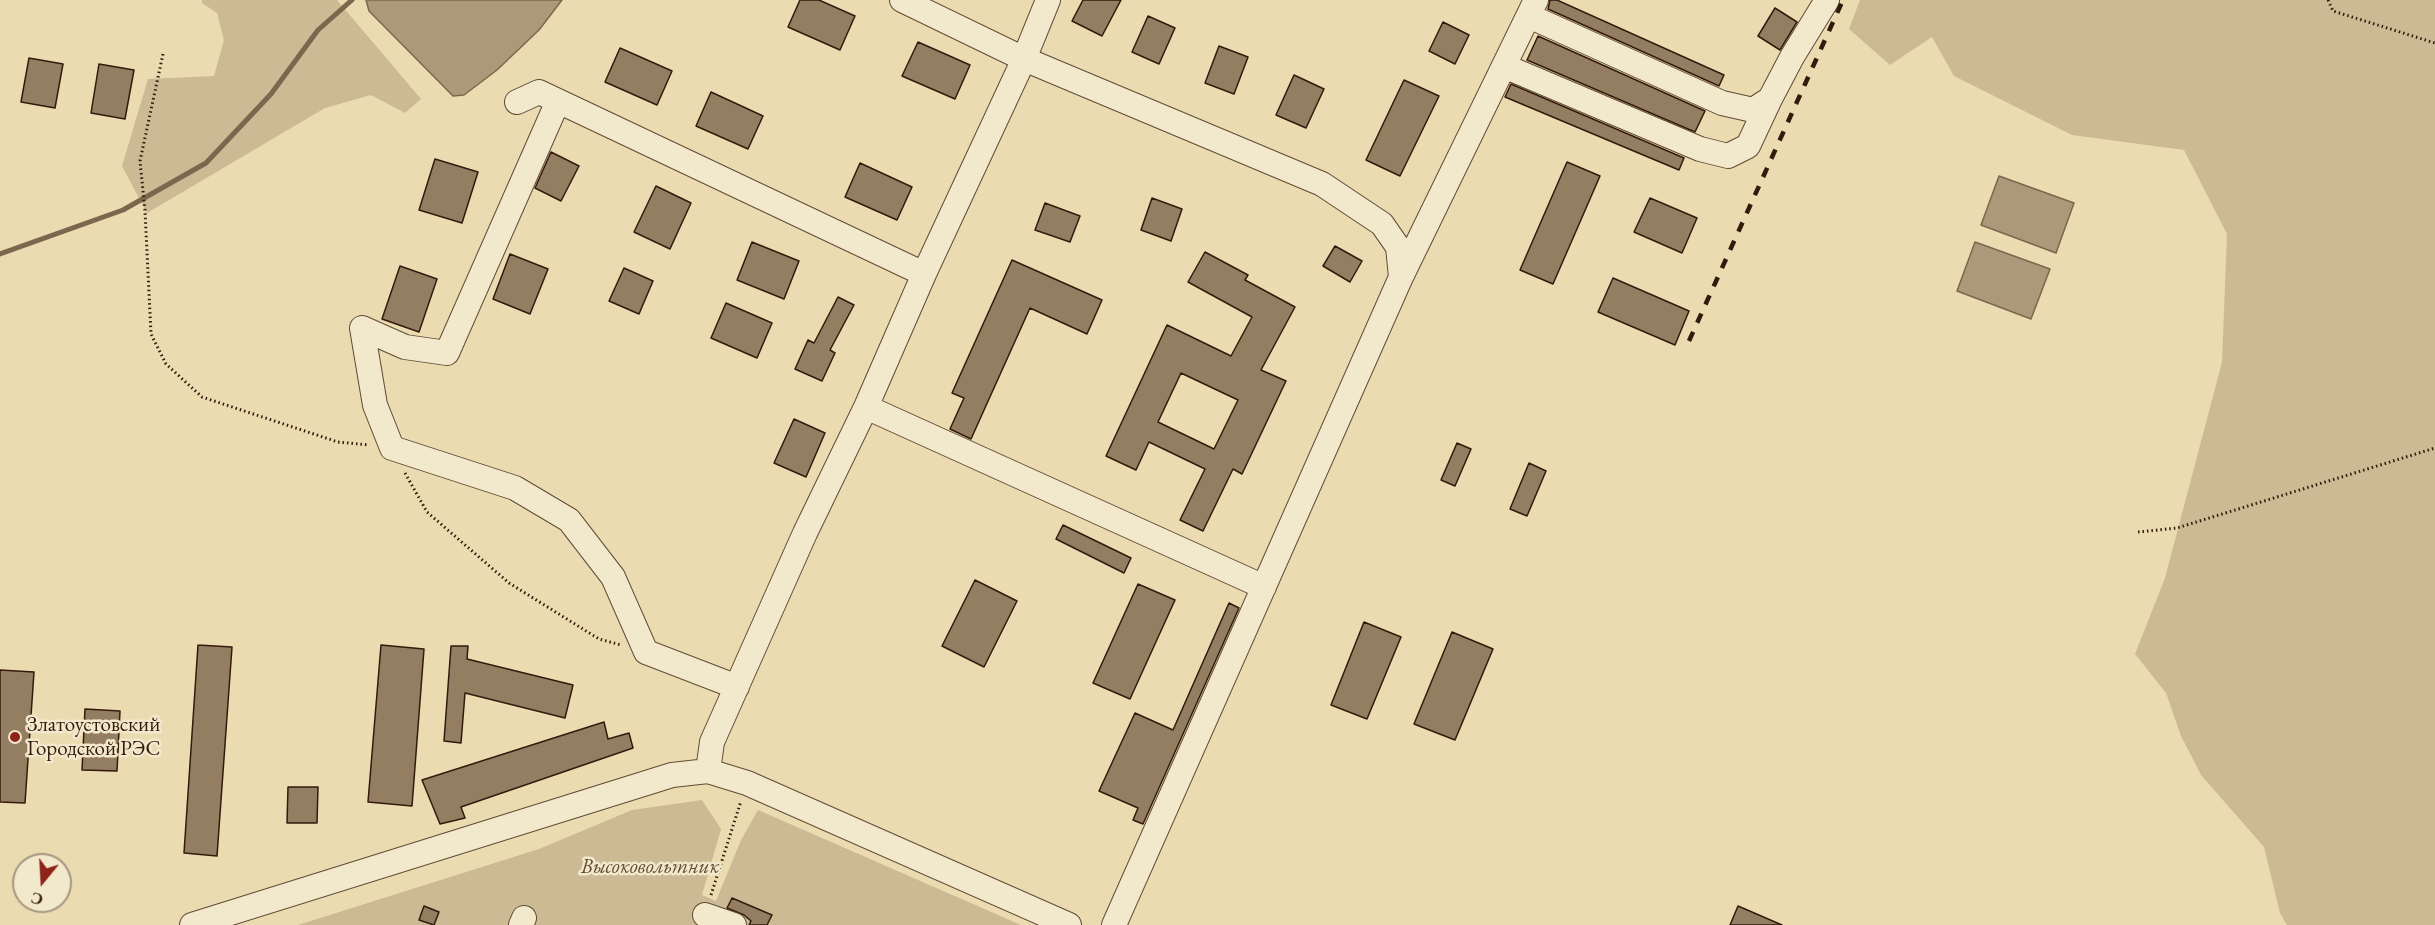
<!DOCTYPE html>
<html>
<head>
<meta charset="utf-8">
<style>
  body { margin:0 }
  #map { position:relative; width:2435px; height:925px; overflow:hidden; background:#ebdbb1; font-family:"EB Garamond",serif }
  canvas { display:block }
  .north { position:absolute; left:12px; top:853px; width:60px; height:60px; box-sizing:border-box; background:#f2e8cc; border:2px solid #a6967f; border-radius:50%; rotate:198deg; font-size:16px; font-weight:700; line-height:24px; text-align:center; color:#331a0c }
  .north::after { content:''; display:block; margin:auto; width:21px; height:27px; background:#8f2418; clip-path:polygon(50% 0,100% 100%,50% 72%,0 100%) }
</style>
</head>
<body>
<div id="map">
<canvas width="2435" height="925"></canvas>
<div class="north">С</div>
</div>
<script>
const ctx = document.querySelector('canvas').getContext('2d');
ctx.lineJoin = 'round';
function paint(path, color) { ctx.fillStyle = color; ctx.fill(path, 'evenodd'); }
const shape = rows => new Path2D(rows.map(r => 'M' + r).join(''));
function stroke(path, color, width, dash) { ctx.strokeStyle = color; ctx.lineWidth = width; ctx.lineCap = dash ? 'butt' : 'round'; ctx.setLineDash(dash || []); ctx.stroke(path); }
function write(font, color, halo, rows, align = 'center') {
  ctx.font = font + ' "EB Garamond",serif'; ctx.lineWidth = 5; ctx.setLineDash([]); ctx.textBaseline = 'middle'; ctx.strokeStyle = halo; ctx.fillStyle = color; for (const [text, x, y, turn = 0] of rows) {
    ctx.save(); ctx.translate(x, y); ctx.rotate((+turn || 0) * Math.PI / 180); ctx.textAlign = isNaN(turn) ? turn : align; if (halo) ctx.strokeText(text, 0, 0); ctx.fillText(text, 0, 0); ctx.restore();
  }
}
const green = shape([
  [202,0,337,0,421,99,405,113,371,95,325,108,147,213,122,166,148,79,214,76,224,40,217,13,202,3],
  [1860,0,2435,0,2435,925,2287,925,2280,913,2264,847,2201,775,2181,736,2166,693,2135,654,2165,578,2222,362,2227,234,2184,150,2072,135,1954,76,1932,37,1890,65,1849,29],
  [702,800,721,829,702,895,716,901,741,840,758,810,1021,925,298,925,539,849,632,810]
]);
const water = shape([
  [366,0,562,0,539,30,497,70,464,95,453,96,369,11,366,0],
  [1999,176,2074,203,2056,253,1981,225,1999,176],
  [1975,242,2050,269,2031,319,1957,291,1975,242]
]);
const stream = shape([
  [0,254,123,210,206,163,271,94,318,30,352,0]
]);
const building = shape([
  [800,0,819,0,855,16,840,50,788,27,800,0],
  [1083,0,1121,0,1102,36,1072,21,1083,0],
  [1550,0,1557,0,1724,75,1719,86,1548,9,1550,0],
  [1775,8,1797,22,1780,50,1758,36,1775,8],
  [1148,16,1175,28,1159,64,1132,52,1148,16],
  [1443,22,1469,35,1455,64,1429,51,1443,22],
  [1538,36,1705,111,1695,132,1527,60,1538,36],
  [918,42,970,65,955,99,902,76,918,42],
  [1219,46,1248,57,1234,94,1205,83,1219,46],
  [620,48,672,71,657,105,605,82,620,48],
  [29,58,63,64,55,108,21,102,29,58],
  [99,64,134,70,125,119,91,113,99,64],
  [1294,75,1324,89,1306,128,1276,115,1294,75],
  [1404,80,1439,96,1400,176,1366,160,1404,80],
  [1511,84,1684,158,1679,170,1505,97,1511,84],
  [711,92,763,116,748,149,696,126,711,92],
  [551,152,579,166,561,201,535,188,551,152],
  [435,159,478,172,462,223,419,210,435,159],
  [1567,162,1600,176,1553,284,1520,270,1567,162],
  [860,163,912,187,897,220,845,197,860,163],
  [656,186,691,203,670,249,634,232,656,186],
  [1152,198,1182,209,1171,241,1141,230,1152,198],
  [1650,198,1697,218,1682,253,1634,232,1650,198],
  [1045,203,1080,216,1070,242,1035,230,1045,203],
  [752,242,799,261,784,299,737,280,752,242],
  [1335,246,1362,261,1350,282,1323,266,1335,246],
  [1205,252,1248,275,1245,280,1295,307,1261,370,1286,381,1242,474,1233,469,1203,531,1180,520,1205,469,1149,442,1136,470,1106,456,1167,325,1231,356,1252,317,1188,282,1205,252],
  [1181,373,1238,400,1214,449,1158,422,1181,373],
  [510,254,548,269,530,314,493,299,510,254],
  [1012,260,1102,300,1087,334,1030,308,971,439,950,429,964,398,952,393,1012,260],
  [400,266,437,279,419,332,382,319,400,266],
  [624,268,653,281,639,314,609,301,624,268],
  [1613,278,1689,311,1675,345,1598,312,1613,278],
  [838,297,854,305,830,350,835,353,822,381,795,369,808,340,814,343,838,297],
  [726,303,772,323,757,358,711,338,726,303],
  [794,419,825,433,806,477,774,463,794,419],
  [1457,443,1471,449,1455,486,1441,480,1457,443],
  [1529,463,1546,471,1527,516,1510,509,1529,463],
  [1063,525,1131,558,1124,573,1056,539,1063,525],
  [975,580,1017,601,984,667,942,646,975,580],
  [1138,584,1175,600,1130,699,1093,683,1138,584],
  [1229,603,1239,608,1143,824,1133,820,1138,808,1099,791,1135,713,1173,730,1229,603],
  [1364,622,1401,637,1367,719,1331,705,1364,622],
  [1452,632,1493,649,1455,740,1414,724,1452,632],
  [198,645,232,647,217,856,184,853,198,645],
  [381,645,424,649,412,806,368,802,381,645],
  [451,646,468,646,467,659,573,685,565,718,465,693,461,743,444,741,451,646],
  [0,670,34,672,25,803,0,802,0,670],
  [85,709,120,711,117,771,82,770,85,709],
  [604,722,608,739,629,733,633,748,461,807,465,818,440,824,422,780,604,722],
  [288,787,318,787,317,823,287,823,288,787],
  [732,898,772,915,767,925,749,925,751,921,744,915,727,908,732,898],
  [424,906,439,912,434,925,419,920,424,906],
  [1738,906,1782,925,1730,925,1738,906]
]);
const path = shape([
  [2328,0,2333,11,2435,43],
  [163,54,140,161,145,211,151,334,166,364,202,397,338,442,369,445],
  [405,473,427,512,509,583,599,639,621,645],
  [2138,532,2177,528,2435,448],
  [711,895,741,801]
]);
const minor = shape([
  [902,0,1024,59,1322,184,1382,224,1398,247,1401,277],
  [1529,16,1722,103,1753,110,1770,99,1792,57,1827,0],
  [1504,66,1700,149,1728,156,1748,146,1770,99],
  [558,101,447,353,405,347,362,328,375,405,392,448,515,488,569,520,613,577,646,652,737,687],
  [517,102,539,92,924,274],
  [866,407,1264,587],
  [708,771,712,742,805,533,866,407,924,274,1024,59,1048,0],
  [705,915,734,925],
  [192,925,672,775,708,771,747,783,1069,925],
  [521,925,524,918],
  [1114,925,1401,277,1536,0]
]);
const rail = shape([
  [1689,341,1843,0]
]);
const markers = [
  [15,737,6,"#8f2418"]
];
const poiNames = [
  ["Златоустовский",27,725],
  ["Городской РЭС",27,749]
];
const parkNames = [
  ["Высоковольтник",650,867]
];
paint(green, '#ccba95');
paint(water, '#ac9979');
stroke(water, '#7c664d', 1.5);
stroke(stream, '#7c664d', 5);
paint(building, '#937e62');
stroke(building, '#331a0c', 1.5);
stroke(minor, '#614a35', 26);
stroke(path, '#331a0c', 3, [1.5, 3]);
stroke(minor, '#f2e8cc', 24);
stroke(rail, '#331a0c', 4.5, [10, 10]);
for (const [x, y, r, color] of markers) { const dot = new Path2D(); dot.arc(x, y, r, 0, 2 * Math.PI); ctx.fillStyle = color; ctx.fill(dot); stroke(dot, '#f2e8cc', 2); }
write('21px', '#331a0c', '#f2e8cc', poiNames, 'left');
write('italic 21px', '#614a35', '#f2e8cc', parkNames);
</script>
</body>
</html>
